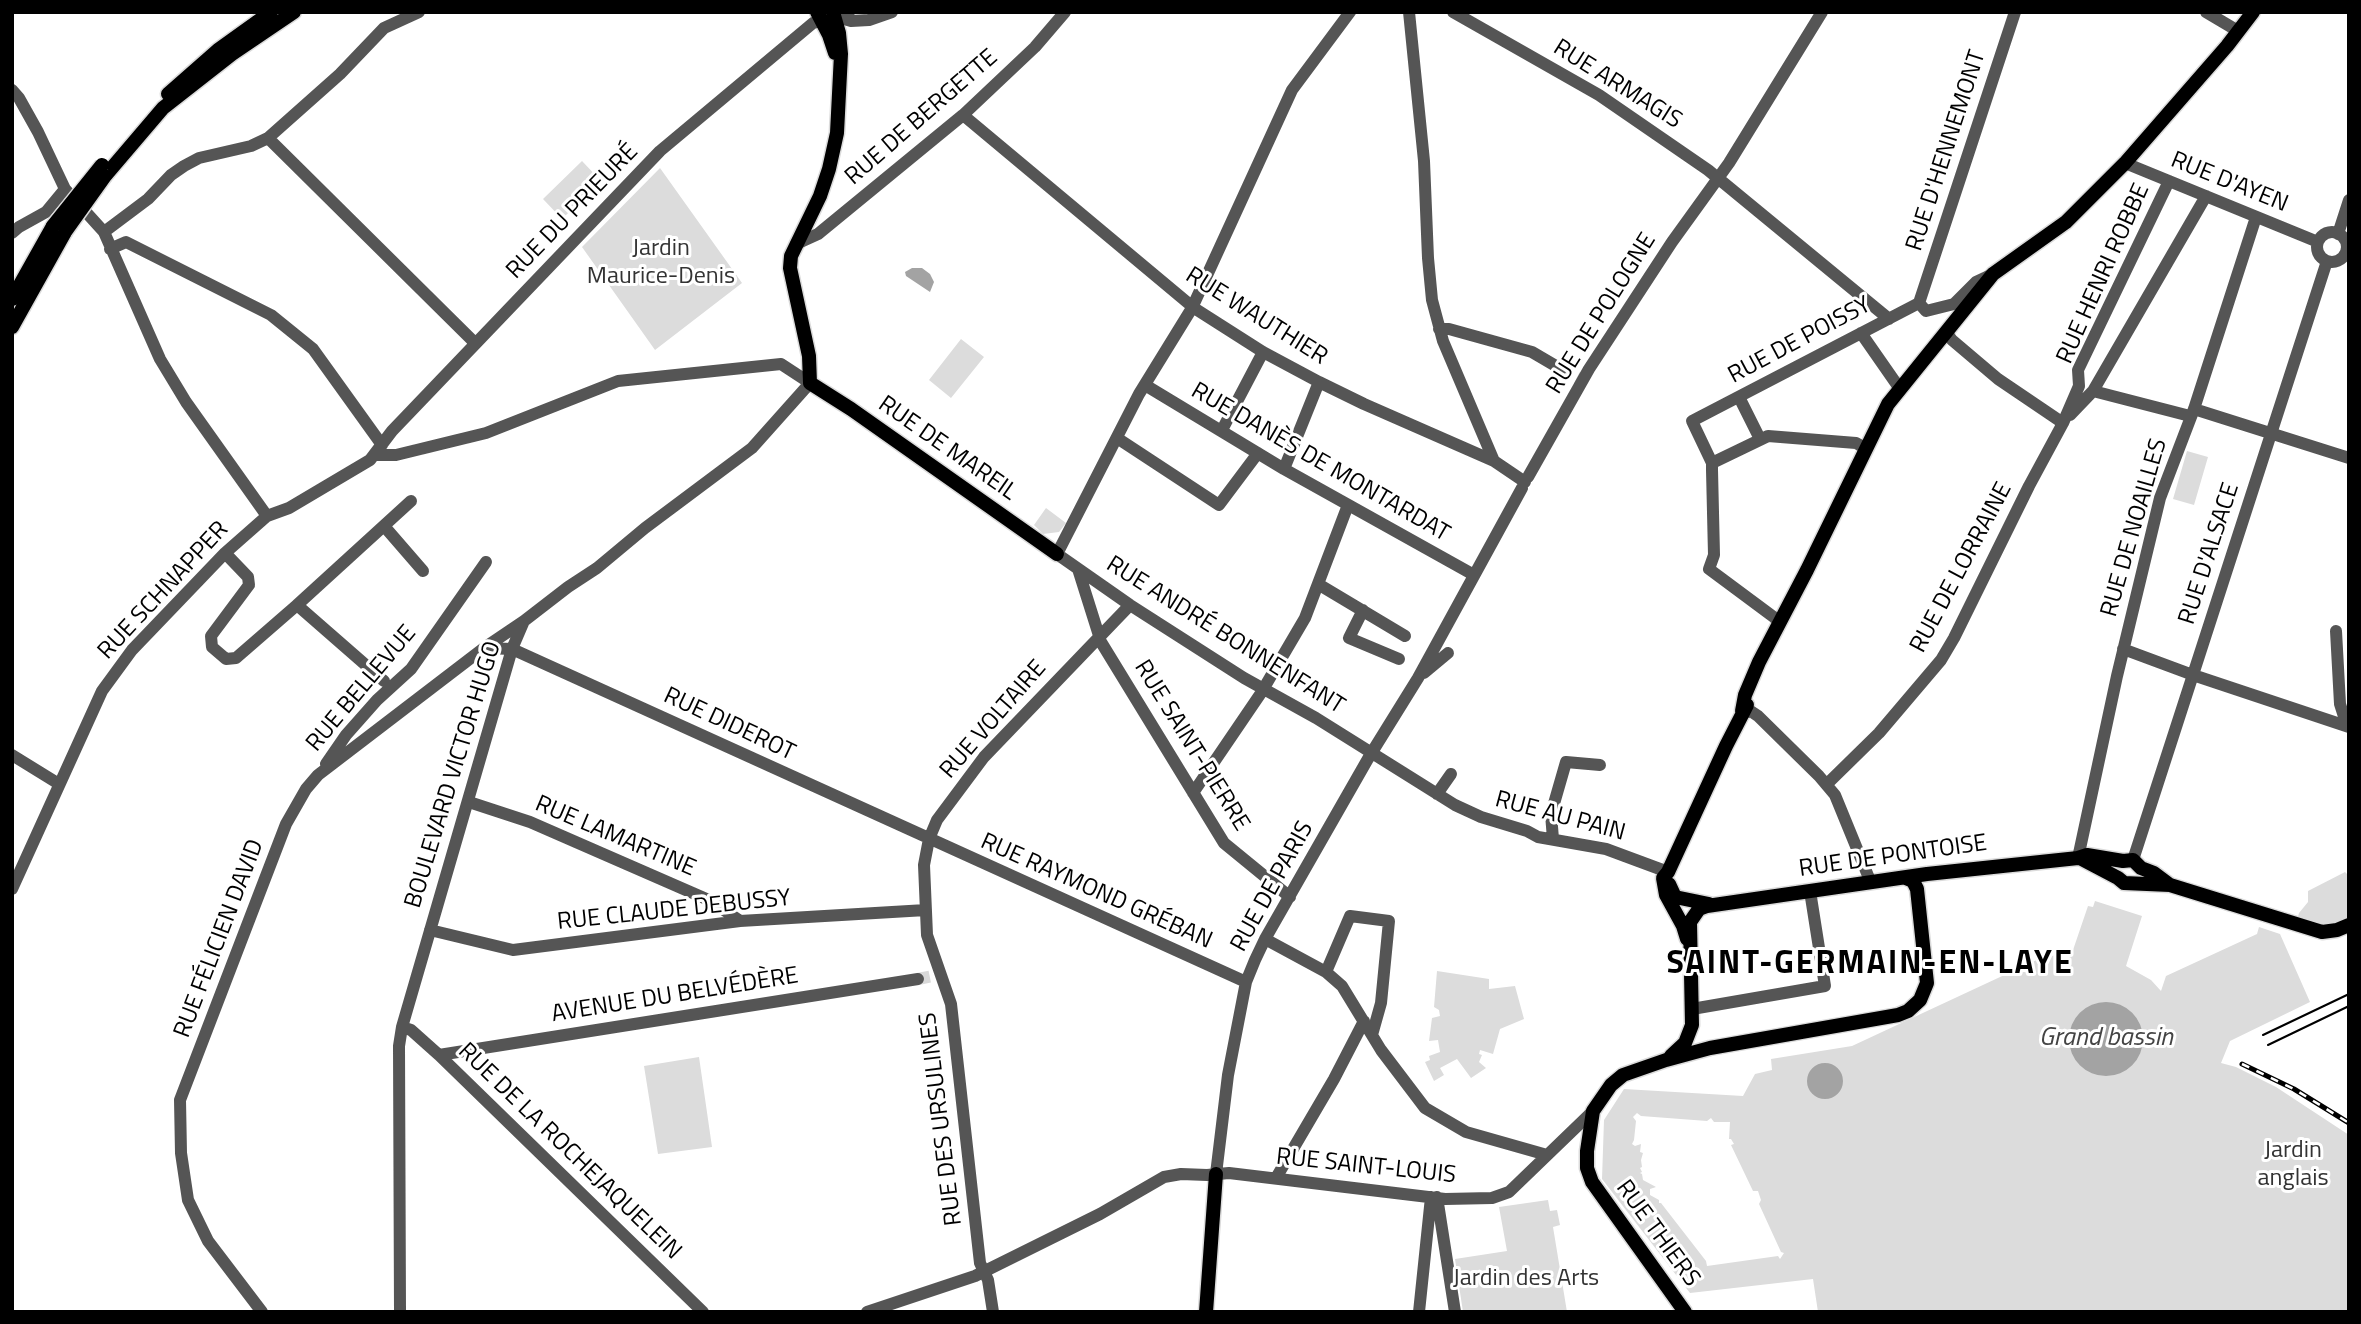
<!DOCTYPE html>
<html>
<head>
<meta charset="utf-8">
<style>
  body { margin:0 }
  #map { position:relative; width:2361px; height:1324px; overflow:hidden; background:#fff; font-family:"Titillium Web",sans-serif }
  canvas { display:block }
  .frame { position:absolute; inset:0; border:14px solid #000; pointer-events:none }
</style>
</head>
<body>
<div id="map">
<canvas width="2361" height="1324"></canvas>
<div class="frame"></div>
</div>
<script>
const ctx = document.querySelector('canvas').getContext('2d');
ctx.lineJoin = 'round';
function paint(path, color) { ctx.fillStyle = color; ctx.fill(path, 'evenodd'); }
const shape = rows => new Path2D(rows.map(r => 'M' + r).join(''));
function stroke(path, color, width, dash) { ctx.strokeStyle = color; ctx.lineWidth = width; ctx.lineCap = dash ? 'butt' : 'round'; ctx.setLineDash(dash || []); ctx.stroke(path); }
function write(font, color, halo, rows, align = 'center') {
  ctx.font = font + ' "Titillium Web",sans-serif'; ctx.lineWidth = 6; ctx.setLineDash([]); ctx.textBaseline = 'middle'; ctx.strokeStyle = halo; ctx.fillStyle = color; for (const [text, x, y, turn = 0] of rows) {
    ctx.save(); ctx.translate(x, y); ctx.rotate((+turn || 0) * Math.PI / 180); ctx.textAlign = isNaN(turn) ? turn : align; if (halo) ctx.strokeText(text, 0, 0); ctx.fillText(text, 0, 0); ctx.restore();
  }
}
const green = shape([
  [582,161,601,181,562,219,543,199],
  [660,168,742,283,655,350,582,247],
  [961,339,984,357,951,398,929,380],
  [2187,451,2208,457,2194,505,2173,499],
  [1046,508,1066,523,1059,532,1043,534,1034,525],
  [2345,872,2349,876,2349,919,2326,927,2297,920,2299,913,2308,902,2308,891],
  [2095,901,2142,916,2126,966,2151,980,2161,991,2166,976,2257,934,2259,927,2280,934,2310,1002,2230,1041,2221,1063,2236,1067,2276,1087,2349,1135,2349,1312,1818,1312,1813,1279,1690,1293,1602,1179,1604,1120,1624,1089,1743,1096,1755,1074,1772,1070,1771,1059,1852,1046,2043,957,2072,953,2088,906,2093,907],
  [1637,1113,1641,1116,1707,1121,1711,1118,1714,1122,1730,1122,1729,1139,1731,1139,1734,1144,1731,1145,1753,1191,1758,1191,1761,1200,1759,1204,1781,1252,1784,1253,1780,1259,1778,1256,1707,1266,1706,1261,1661,1203,1659,1203,1659,1200,1650,1195,1650,1189,1656,1187,1643,1180,1642,1174,1640,1173,1642,1172,1640,1168,1642,1167,1641,1160,1643,1153,1640,1152,1641,1144,1635,1146,1632,1144,1634,1140,1636,1121,1633,1117],
  [1437,971,1489,979,1489,989,1515,986,1524,1019,1500,1029,1493,1054,1480,1050,1479,1054,1482,1055,1479,1062,1486,1068,1471,1078,1457,1059,1440,1068,1444,1075,1434,1081,1425,1062,1430,1060,1429,1056,1440,1052,1438,1040,1429,1041,1432,1018,1440,1016,1439,1010,1434,1007],
  [699,1057,712,1147,658,1154,644,1066],
  [1548,1200,1550,1211,1557,1210,1560,1225,1553,1227,1567,1312,1463,1312,1455,1259,1507,1251,1499,1207]
]);
const water = shape([
  [912,268,922,268,930,274,934,282,930,292,906,276,905,272],
  '2069 1039a37 37 0 1 1 74 0a37 37 0 1 1-74 0Z',
  '1807 1081a18 18 0 1 1 36 0a18 18 0 1 1-36 0Z'
]);
const minorTunnel = shape([
  [1561,369,1582,380],
  [918,979,933,976]
]);
const minor = shape([
  [1350,12,1292,90,1192,308,1139,394,1057,554,1130,605,1244,678,1316,718,1455,805,1481,817,1527,831,1538,837,1606,849,1668,872],
  [1409,12,1424,161,1428,258,1432,300,1443,341,1494,461],
  [1453,12,1599,95,1708,170,1889,319],
  [2206,12,2238,31],
  [834,16,851,21,869,20,892,12],
  [12,90,19,98,38,132,65,189,104,232,160,359,186,402,267,516],
  [963,115,1194,308,1263,352,1319,382,1364,404,1494,461,1525,482],
  [268,138,475,343],
  [2125,163,2318,242],
  [104,232,148,199,171,175,184,166,199,158,251,146,268,138,340,74,384,28,419,12],
  '2317 247a15 15 0 1 1 30 0a15 15 0 1 1-30 0Z',
  [12,233,19,227,46,212,65,189],
  [2338,234,2349,200],
  [796,244,818,234,963,115,1035,47,1065,12],
  [110,249,126,242,271,315,313,349,382,445],
  [1919,303,2015,12],
  [1919,303,1926,311,1954,304,1976,282,1991,275],
  [1439,329,1449,329,1532,352,1561,369],
  [1946,332,1952,340,1998,379,2063,423],
  [1861,333,1900,389],
  [1145,385,1284,469,1474,575],
  [2093,391,2190,416],
  [1739,397,1760,439],
  [2194,409,2349,458],
  [2070,415,2093,391,2206,196],
  [1222,430,1263,352],
  [1117,438,1219,505,1258,453],
  [374,455,396,455,486,433,618,381,781,364,810,383,752,448,645,528,597,568,568,587,524,621,512,649,402,1027,399,1046,400,1312],
  [1712,463,1768,436,1856,443,1865,448],
  [1284,469,1319,382],
  [1528,477,1589,369,1672,242,1729,163,1822,12],
  [384,526,423,571],
  [225,553,248,577,249,585,211,636,212,647,226,659,236,658,297,605,384,681],
  [1078,569,1101,642,1224,843,1290,897],
  [1318,584,1405,636],
  [297,605,411,501],
  [1363,610,1349,638,1399,659],
  [1779,621,1709,569,1714,555,1712,470,1712,463,1692,421,1919,303],
  [2336,631,2340,704,2347,726],
  [484,648,524,621],
  [2123,649,2193,675,2349,727],
  [1424,673,1448,653],
  [1742,711,1752,712,1758,716,1819,776,1835,795,1871,883],
  [12,755,59,784],
  [326,764,346,735,377,700,411,669,486,562],
  [1827,784,1879,733,1941,660,1954,638,2029,486,2063,423,2079,386,2078,370,2169,181],
  [1193,793,1261,693,1305,618,1348,505],
  [1437,794,1451,774],
  [469,802,530,822,711,901,740,921],
  [1553,839,1551,814,1566,762,1600,765],
  [2078,858,2117,676,2160,498,2194,409,2256,217],
  [2133,860,2327,261],
  [12,889,102,691,132,650,225,553,267,516,289,508,370,460,392,431,660,151,813,23,849,12],
  [430,930,513,950,740,921,926,910],
  [1265,939,1326,972,1342,986,1381,1050,1425,1108,1466,1132,1547,1155],
  [1326,972,1350,916,1389,921,1381,1003,1372,1035],
  [1692,1009,1825,986,1810,891],
  [402,1027,411,1030,439,1055,703,1312],
  [439,1055,918,979],
  [1216,1174,1228,1075,1246,982,1255,960,1265,939,1369,757,1418,678,1522,488],
  [1276,1178,1334,1079,1364,1021],
  [1437,1197,1455,1312],
  [262,1312,208,1241,188,1200,181,1153,180,1100,286,824,306,789,318,775,484,648,512,649,1246,982],
  [867,1312,975,1276,1100,1214,1164,1177,1181,1174,1207,1175,1229,1173,1445,1199,1492,1198,1509,1192,1593,1111],
  [993,1312,988,1280,980,1263,951,1004,927,935,924,865,929,839,937,820,984,757,1130,605],
  [1419,1312,1431,1197]
]);
const major = shape([
  [817,12,829,35,835,53],
  [833,12,839,33,841,54,837,133,829,169,820,196,791,256,790,268,809,356,810,383,851,409,1057,554],
  [168,94,218,50,271,12],
  [105,176,163,108,232,54,294,12],
  [12,299,53,226],
  [12,327,65,232],
  [1742,711,1745,695,1759,662,1807,570,1888,404,1993,274,2066,222,2125,163,2227,46,2253,12],
  [2080,858,2118,878,2124,883,2170,885,2322,932,2337,930,2349,925],
  [1669,884,1675,897,1709,904],
  [1687,939,1683,926,1666,895,1663,878,1668,872,1726,746,1747,705],
  [1671,1056,1685,1043,1692,1025,1690,922,1699,909,1707,906,1927,874,2078,858,2087,855,2123,861,2133,860,2141,868,2154,873,2170,885],
  [1206,1312,1216,1174],
  [1685,1312,1592,1182,1587,1168,1587,1151,1593,1111,1611,1085,1623,1075,1666,1060,1710,1048,1898,1015,1908,1011,1920,1000,1927,983,1917,889,1913,881,1906,878]
]);
const tram = shape([
  [2263,1035,2349,994],
  [2268,1045,2349,1006]
]);
const rail = shape([
  [2242,1064,2294,1089,2349,1123]
]);
const majorBridge = shape([
  [53,226,102,165],
  [65,232,105,176]
]);
const streetNames = [
  ["RUE ARMAGIS",1617,85,32],
  ["RUE DE BERGETTE",922,118,-41],
  ["RUE D'HENNEMONT",1947,151,-72],
  ["RUE D'AYEN",2229,183,22],
  ["RUE DU PRIEURÉ",573,212,-46],
  ["RUE HENRI ROBBE",2104,274,-66],
  ["RUE DE POLOGNE",1602,314,-58],
  ["RUE WAUTHIER",1256,317,32],
  ["RUE DE POISSY",1800,341,-28],
  ["RUE DE MAREIL",947,449,35],
  ["RUE DANÈS DE MONTARDAT",1320,463,30],
  ["RUE DE NOAILLES",2135,528,-74],
  ["RUE D'ALSACE",2210,554,-72],
  ["RUE DE LORRAINE",1962,568,-62],
  ["RUE SCHNAPPER",164,591,-47],
  ["RUE ANDRÉ BONNENFANT",1225,636,32],
  ["RUE BELLEVUE",362,689,-50],
  ["RUE VOLTAIRE",994,720,-49],
  ["RUE DIDEROT",729,725,25],
  ["RUE SAINT-PIERRE",1191,746,58],
  ["BOULEVARD VICTOR HUGO",454,775,-73],
  ["RUE AU PAIN",1560,817,15],
  ["RUE LAMARTINE",615,837,23],
  ["RUE DE PONTOISE",1893,857,-8],
  ["RUE DE PARIS",1273,887,-61],
  ["RUE RAYMOND GRÉBAN",1096,892,24],
  ["RUE CLAUDE DEBUSSY",674,911,-6],
  ["RUE FÉLICIEN DAVID",220,939,-69],
  ["AVENUE DU BELVÉDÈRE",675,996,-9],
  ["RUE DES URSULINES",942,1119,-97],
  ["RUE DE LA ROCHEJAQUELEIN",569,1152,44],
  ["RUE SAINT-LOUIS",1366,1167,6],
  ["RUE THIERS",1657,1234,54]
];
const parkNames = [
  ["Jardin",661,249],
  ["Maurice-Denis",661,277],
  ["Jardin",2293,1151],
  ["anglais",2293,1179],
  ["Jardin des Arts",1526,1279]
];
const waterNames = [
  ["Grand bassin",2106,1039]
];
const districtNames = [
  ["SAINT-GERMAIN-EN-LAYE",1870,965]
];
paint(green, '#dcdcdc');
paint(water, '#a3a3a3');
stroke(minorTunnel, '#d9d9d9', 12, [12, 6]);
stroke(major, '#dbdbdb', 17);
stroke(minor, '#555', 12);
stroke(major, '#000', 14);
stroke(tram, '#000', 2);
stroke(rail, '#000', 5);
stroke(rail, '#fff', 2.5, [8]);
stroke(majorBridge, '#dbdbdb', 17, []);
stroke(majorBridge, '#000', 14);
write('24px', '#000', '#fff', streetNames);
write('24px', '#333', '#fff', parkNames);
write('italic 26px', '#444', '#fff', waterNames);
ctx.letterSpacing = '2px';
write('bold 32px', '#000', '#fff', districtNames);
ctx.letterSpacing = '0px';
</script>
</body>
</html>
